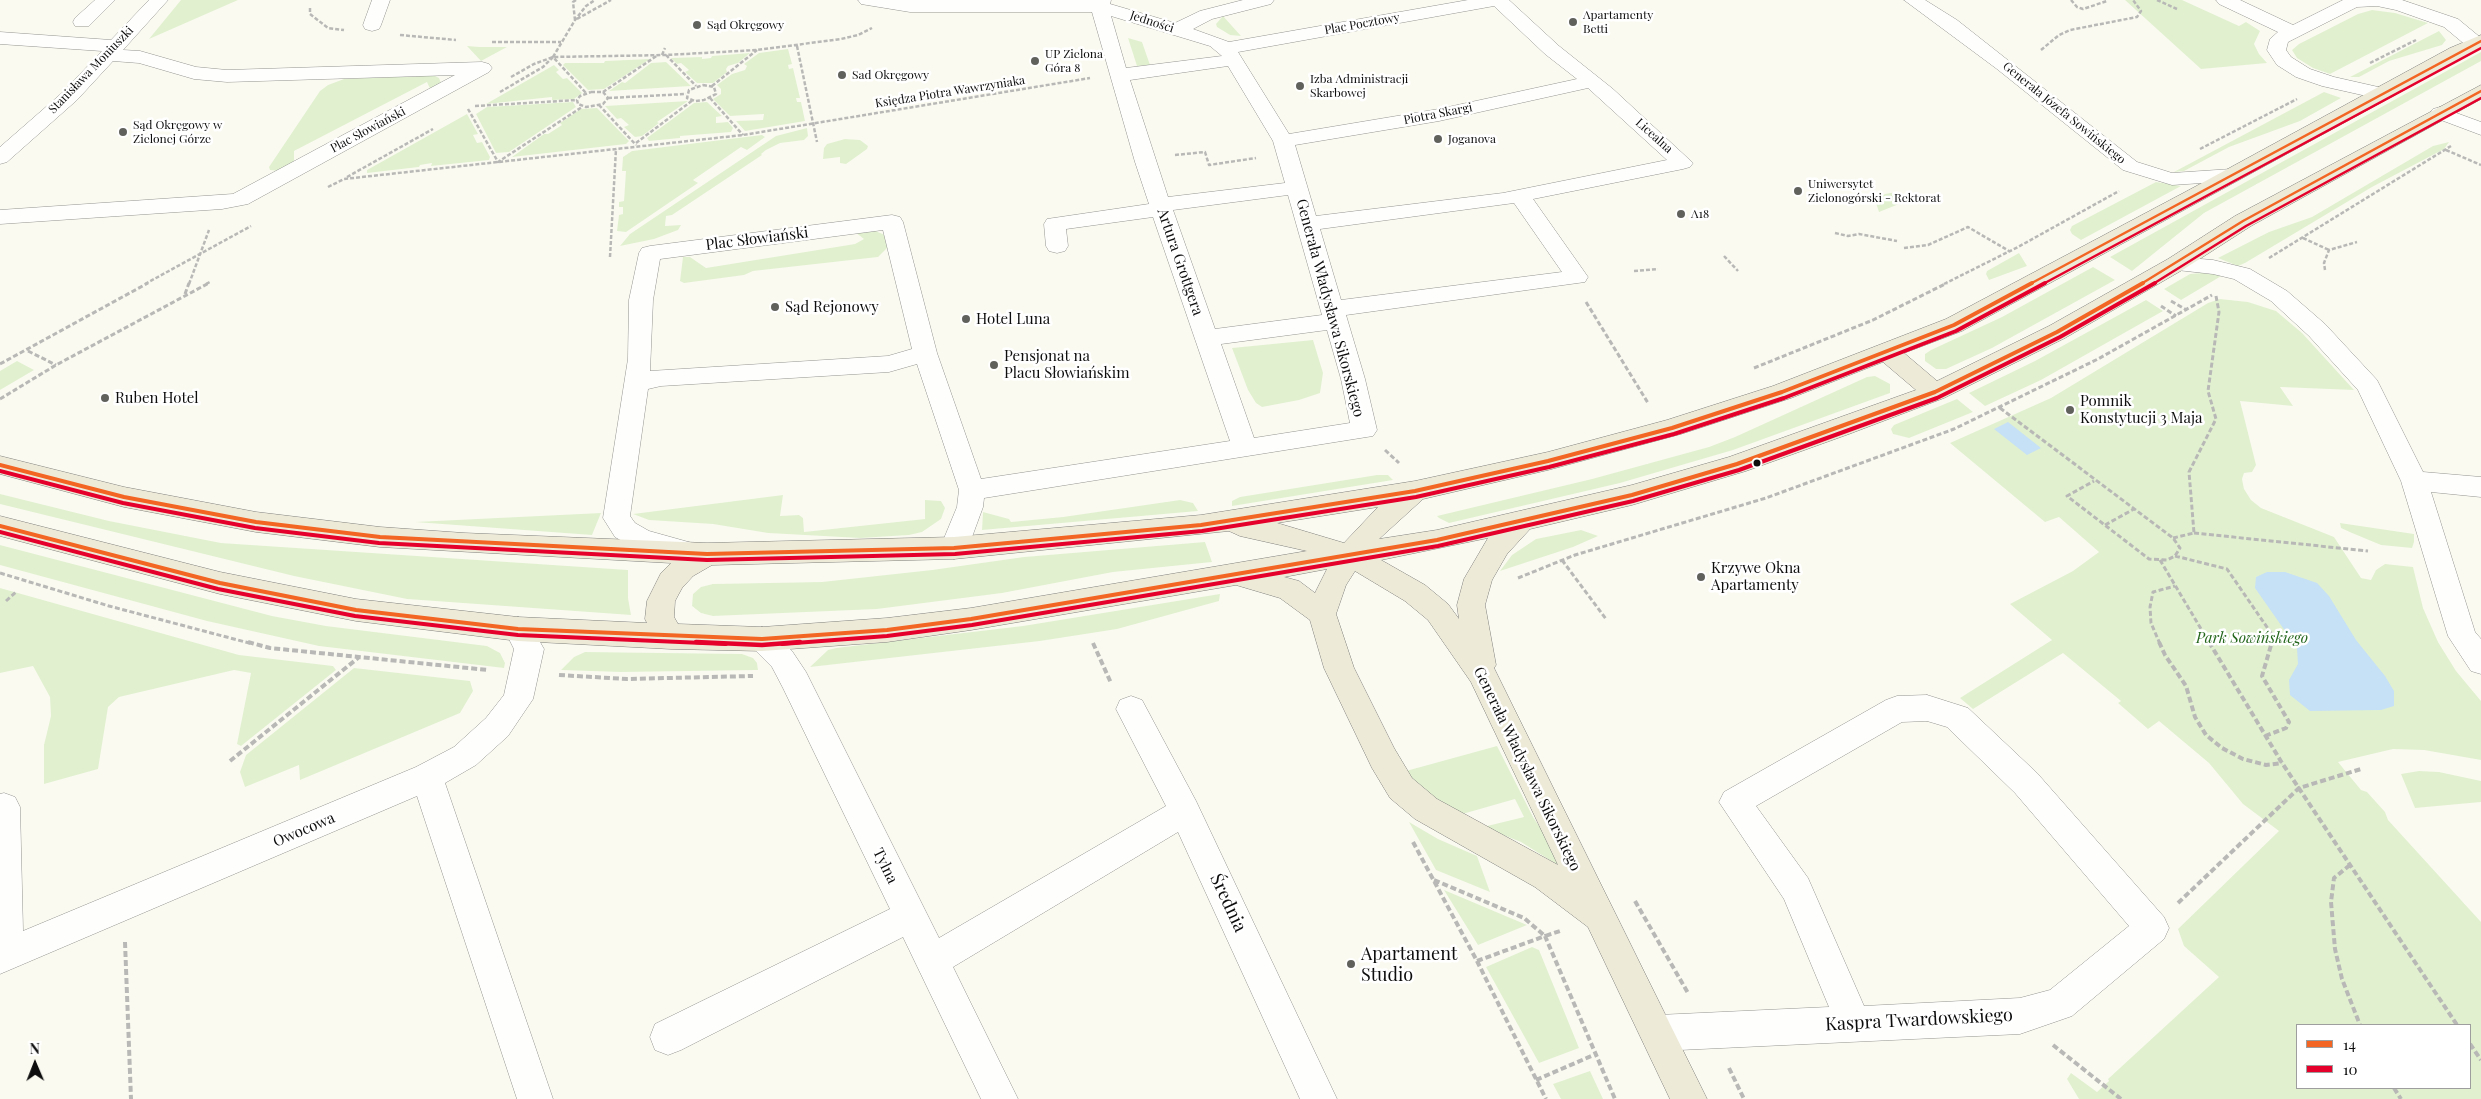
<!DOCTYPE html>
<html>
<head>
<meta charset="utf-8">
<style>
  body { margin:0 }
  #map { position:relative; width:2481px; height:1099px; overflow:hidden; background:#fbfaf1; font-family:"Playfair Display",serif }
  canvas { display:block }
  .legend { position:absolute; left:2296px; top:1024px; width:175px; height:65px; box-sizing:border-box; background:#fff; border:1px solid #9e9e9e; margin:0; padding:6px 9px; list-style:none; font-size:15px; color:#0d0d0d }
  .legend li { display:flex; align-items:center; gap:10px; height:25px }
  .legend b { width:25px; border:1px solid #9e9e9e }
  .north { position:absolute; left:10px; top:1039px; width:50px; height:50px; -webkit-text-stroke:4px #fff; paint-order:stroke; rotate:359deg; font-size:14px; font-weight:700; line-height:20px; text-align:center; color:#0d0d0d }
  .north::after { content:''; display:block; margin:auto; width:18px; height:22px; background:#0d0d0d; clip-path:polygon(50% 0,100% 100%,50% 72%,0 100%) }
</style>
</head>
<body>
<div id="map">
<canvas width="2481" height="1099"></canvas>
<ul class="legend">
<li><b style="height:6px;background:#f26522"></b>14</li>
<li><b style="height:6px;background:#e4002b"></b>10</li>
</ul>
<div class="north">N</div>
</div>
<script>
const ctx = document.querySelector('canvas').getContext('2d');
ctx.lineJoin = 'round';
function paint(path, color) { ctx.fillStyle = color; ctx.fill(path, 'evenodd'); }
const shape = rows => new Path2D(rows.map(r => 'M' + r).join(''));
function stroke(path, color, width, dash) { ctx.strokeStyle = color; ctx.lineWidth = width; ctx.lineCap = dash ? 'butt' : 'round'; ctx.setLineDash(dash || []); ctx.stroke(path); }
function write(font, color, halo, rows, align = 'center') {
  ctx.font = font + ' "Playfair Display",serif'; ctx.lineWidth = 5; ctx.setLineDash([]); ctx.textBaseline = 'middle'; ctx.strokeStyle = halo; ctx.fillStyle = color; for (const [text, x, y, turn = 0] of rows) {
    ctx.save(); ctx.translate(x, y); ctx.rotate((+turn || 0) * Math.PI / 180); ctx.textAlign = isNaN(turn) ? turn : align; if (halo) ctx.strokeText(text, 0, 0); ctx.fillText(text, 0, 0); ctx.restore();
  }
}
const green = shape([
  [181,0,238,0,149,39],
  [2125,0,2182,0,2239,26,2246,22,2260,31,2254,44,2259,54,2267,63,2201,69],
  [2372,10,2395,13,2428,23,2330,74,2313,68,2297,58,2292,50,2299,44,2358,14],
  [1223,16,1241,36,1230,35,1217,27,1216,24],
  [2439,31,2446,40,2442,45,2389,61,2359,77,2350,77],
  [1128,38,1142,42,1150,65,1137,66],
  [467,46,480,47,507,47,481,61],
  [788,49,792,64,788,65,789,69,793,68,800,98,796,98,797,102,801,102,805,121,745,131,736,121,763,120,764,114,730,116,713,99,721,94,721,89,717,85,732,74,745,70,747,66,744,64,759,53],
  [2481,52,2481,61,2204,213,2132,271,2110,257],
  [750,53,738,63,728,66,726,69,727,72,713,83,697,83,685,72,689,70,681,63,677,64,671,58,702,57,702,59,711,58,712,56],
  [650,59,604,89,588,90,563,65,565,63,604,63,605,61],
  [666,62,691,86,609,91,622,82,625,83,651,63],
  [554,65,559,70,556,72,563,79,567,78,582,93,574,99,552,100,552,97,486,104],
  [418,76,435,76,439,78,441,83,431,91,427,82,294,151,294,162,280,171,270,170,269,167,320,91,328,85,344,79],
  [2324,92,2341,98,2300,121,2229,147,2184,171,2174,172],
  [688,101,657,122,659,123,642,136,635,137,624,127,629,125,621,118,617,119,605,106],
  [573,102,576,107,509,152,496,153,476,114,487,107],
  [707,102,722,116,716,117,716,123,728,122,733,128,731,132,680,136,680,138,649,141,647,138,694,103],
  [597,108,629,141,626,144,512,157,544,134,548,134,562,125,560,123,581,109],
  [467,114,478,134,473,135,477,143,482,142,490,157,489,160,431,166,432,163,420,165,419,167,367,173,367,170],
  [807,128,808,136,804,140,780,143,766,150,761,154,762,155,672,215,666,216,665,226,681,225,678,230,654,239,620,246,630,234,776,136],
  [762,135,765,137,747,150,741,147,693,180,698,183,626,232,617,231,619,215,623,214,623,207,619,207,619,202,624,201,626,171,622,171,623,157,632,151],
  [845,139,860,140,868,146,867,149,846,164,840,163,840,157,823,159,824,148,827,144],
  [2449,142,2444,149,2372,187,2245,263,2238,266,2218,258,2269,232,2312,217,2433,146],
  [2156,182,2181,186,2081,240,2072,234,2070,230,2072,226],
  [1896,192,1914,198,1879,212,1875,200,1885,194],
  [871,229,887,236,889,246,878,257,753,271,744,275,684,283,680,281,683,257,690,257,706,268,855,244,864,239,855,232],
  [2019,253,2027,266,1989,280,1986,274,1987,271],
  [2093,267,2115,280,1992,348,1946,369,1936,369,1925,361,1925,354,1931,350,2002,317],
  [2202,273,2223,275,2181,300,2164,289,2190,274],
  [2220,299,2248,302,2276,311,2302,333,2354,390,2280,387,2293,406,2240,401,2256,465,2252,472,2244,473,2242,479,2244,489,2251,500,2261,508,2334,537,2361,578,2371,580,2376,570,2385,564,2413,567,2423,608,2438,642,2456,671,2481,701,2481,760,2424,750,2393,749,2338,762,2361,790,2367,792,2385,812,2388,820,2481,922,2481,1099,2079,1099,2067,1079,2071,1073,2097,1092,2109,1081,2108,1079,2219,977,2184,946,2178,929,2279,831,2243,804,2209,763,2159,721,2148,729,2118,703,2121,701,2063,653,1973,709,1960,698,2052,640,2010,604,2073,571,2099,552,2059,517,2045,522,1950,443,2051,398,2208,303],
  [2297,1025,2470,1025,2470,1088,2297,1088],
  [2146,300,2163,311,2041,380,1985,406,1969,393,2035,361],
  [1313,340,1323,373,1320,393,1299,400,1262,407,1256,403,1248,390,1232,348],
  [17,361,34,370,0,390,0,371],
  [1875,376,1890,384,1890,393,1733,450,1620,483,1449,523,1439,518,1437,516,1592,479,1709,447,1735,437,1867,377],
  [1957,399,1973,412,1909,438,1893,434,1891,429,1894,425],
  [1377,475,1388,475,1393,480,1232,506,1232,501,1240,497],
  [0,494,109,521,221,543,628,570,628,598,631,615,407,599,294,576,0,504],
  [783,495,780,516,799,515,803,518,804,532,925,519,925,500,941,501,945,508,941,519,922,532,909,535,860,538,768,533,713,524,649,520,633,514],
  [1180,500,1193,503,1198,511,982,530,983,512,1009,519,1011,522,1063,517],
  [601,513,592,535,415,522],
  [2340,523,2414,534,2414,542,2412,548,2381,545,2352,533,2341,528],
  [1581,530,1598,536,1573,547,1500,571,1512,555,1536,539],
  [1205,542,1212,562,1113,572,1002,593,877,609,713,616,701,613,692,606,693,594,701,587,713,584,822,582,932,570,1024,557],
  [0,545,272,616,326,626,487,646,500,653,505,663,504,668,319,646,207,621,0,565],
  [0,588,239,655,333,666,336,670,241,746,237,744,251,673,234,670,119,697,108,707,98,769,44,784,44,745,51,716,50,697,33,666,0,673],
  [1220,594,1219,601,1117,629,1040,641,810,667,828,650,836,648,1023,626],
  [585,652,742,654,753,658,757,663,758,670,621,672,561,670,574,657],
  [354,668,470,681,473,691,460,713,300,780,299,765,245,787,240,772,246,755],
  [1497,746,1533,817,1565,865,1561,867,1521,842,1483,827,1524,817,1515,799,1459,815,1421,795,1406,771],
  [2419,771,2439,772,2481,781,2481,802,2415,808,2401,774],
  [1409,822,1438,839,1477,856,1490,892,1436,870],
  [1444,890,1527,925,1478,945],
  [1532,947,1539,950,1579,1048,1539,1063,1486,967],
  [1590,1071,1603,1099,1561,1099,1553,1084]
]);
const water = shape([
  [2008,422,2041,448,2027,455,1994,429],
  [2267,572,2285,572,2317,583,2329,596,2356,640,2385,676,2394,691,2394,706,2381,710,2310,711,2290,695,2289,680,2298,664,2297,648,2255,588,2256,577]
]);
const pathFar2 = shape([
  [576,0,573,2,575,20,611,0],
  [2071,0,2077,7,2083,9,2107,1],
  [2157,0,2177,9],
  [310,8,310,14,328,28,344,30],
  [400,35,456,40],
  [492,42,561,42],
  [797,46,817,142],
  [2041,50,2059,35,2070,30,2137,17,2141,11,2133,0],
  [662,55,665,48],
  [666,55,696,86],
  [553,57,575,20,586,6,595,0],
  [2370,63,2416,40],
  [511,77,534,64,553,57,666,55,757,50,841,39,858,35,872,28],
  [703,85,714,87,716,94,704,100,695,101,687,98,689,90,703,85],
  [712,86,757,50],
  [500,92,543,67,553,57,586,93],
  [591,92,603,92,608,98,603,104,586,107,578,104,577,100,580,96,591,92],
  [603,92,658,55],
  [608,98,686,94],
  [710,98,743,135],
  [599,105,636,145],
  [475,106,577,100],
  [468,109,498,162,582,107],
  [636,143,693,100],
  [2200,149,2297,99],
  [2446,150,2481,165],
  [1175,155,1205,152,1209,165,1256,158],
  [347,177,433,129],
  [328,187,344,179,743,135,1090,78],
  [1835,233,1848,236,1859,234,1897,241],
  [2303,238,2329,250],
  [1904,248,1928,245,1968,227,2009,251],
  [1724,256,1738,271],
  [610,257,616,149],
  [2269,258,2451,146],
  [2325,270,2324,263,2329,250,2357,242],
  [1634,271,1658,269],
  [145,284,251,226],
  [189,284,209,230],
  [206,284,210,282],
  [1944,284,2018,247,2119,191]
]);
const pathFar1 = shape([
  [185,294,189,283],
  [2171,301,2185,309],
  [1586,302,1648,403],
  [2161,306,2176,316],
  [28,351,56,365],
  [0,364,148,283],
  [1754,368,1873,320,1947,283],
  [0,399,56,365,209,283],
  [2000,408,2173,538,2180,548,2175,556,2167,560,2149,559,2067,496,2094,481],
  [1385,450,1399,463],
  [2105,525,2134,509],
  [2194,533,2368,551],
  [2173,538,2194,533,2189,472,2216,419,2208,391,2219,312,2216,296],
  [2175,556,2227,569,2271,633,2272,644],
  [1562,560,1606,619],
  [2160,560,2210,644],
  [0,573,109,606,253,644],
  [1518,578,1575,555,1766,498,1954,429,2098,359,2212,295],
  [6,601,16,592],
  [2160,644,2151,623,2150,607,2153,592,2175,586]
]);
const path = shape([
  [248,642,270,648,488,670],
  [2159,642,2165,655,2186,686,2195,717,2206,735,2222,748,2243,759,2266,765,2282,763],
  [2209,642,2282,763,2457,1025],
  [1093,643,1111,683],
  [559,675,627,679,753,676],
  [2265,736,2286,728,2289,722,2262,676,2272,642],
  [230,761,358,658],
  [1413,842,1477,961,1546,1099],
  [2350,865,2334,878,2331,902,2335,949,2342,979,2360,1025],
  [1434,880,1524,918,1545,936,1560,931],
  [1635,901,1688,993],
  [2178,903,2299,788,2361,769],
  [125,942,131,1099],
  [1477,961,1545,936,1615,1099],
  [2470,1044,2481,1060],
  [2053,1045,2121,1099],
  [1729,1068,1744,1099],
  [1536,1080,1596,1054],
  [2394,1088,2401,1099]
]);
const minor = shape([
  [95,0,115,0,89,26,75,26,73,22,75,18,95,0],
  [149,0,168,0,123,50,140,51,196,67,227,70,482,62,489,64,492,68,489,72,248,204,222,209,0,224,0,210,233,194,455,75,227,82,194,79,139,63,113,61,77,100,7,162,0,164,0,147,63,92,102,51,0,44,0,32,111,40,149,0],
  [372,0,390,0,381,25,379,29,372,31,365,29,363,25,372,0],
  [858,0,1111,0,1110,4,1175,23,1200,11,1243,0,1274,0,1271,4,1212,19,1193,29,1229,42,1468,0,1509,0,1559,46,1613,89,1693,163,1690,167,1683,169,1533,199,1588,277,1585,282,1346,315,1365,379,1377,430,1373,436,984,498,983,507,968,548,964,555,954,559,944,555,940,548,957,507,959,490,917,364,889,372,661,386,648,389,630,516,635,523,649,531,692,543,696,550,692,557,682,561,631,546,615,537,603,518,628,359,629,300,639,253,642,248,650,246,892,215,900,217,903,222,937,353,981,479,1230,441,1153,217,1066,229,1068,246,1065,251,1057,253,1049,251,1046,246,1044,224,1047,219,1149,204,1135,162,1092,12,910,12,867,5,861,4,858,0],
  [1494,6,1545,54,1577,79,1439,109,1289,134,1238,52,1494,6],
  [1111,16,1210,46,1222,56,1126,68,1111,16],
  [1228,66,1273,141,1285,183,1168,197,1130,80,1228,66],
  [1588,88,1667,160,1503,193,1316,216,1295,145,1439,121,1588,88],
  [1288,195,1322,315,1215,329,1173,210,1288,195],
  [1514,203,1562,272,1341,300,1320,229,1514,203],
  [883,230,912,349,888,356,650,371,653,300,660,259,883,230],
  [1327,330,1341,379,1350,423,1254,438,1221,344,1327,330],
  [1904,0,1925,0,1957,20,2137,162,2172,173,2232,169,2239,171,2243,175,2239,179,2232,181,2172,185,2123,170,1997,69,1904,0],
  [2216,0,2240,0,2293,25,2343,0,2402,0,2458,19,2481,38,2481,47,2468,47,2444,27,2396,10,2377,6,2357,7,2288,42,2286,50,2291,57,2310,69,2334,77,2387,89,2390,93,2387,97,2380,99,2322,86,2296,77,2277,65,2267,50,2270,39,2278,32,2219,4,2216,0],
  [2440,107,2481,122,2481,135,2433,117,2430,113,2433,109,2440,107],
  [2176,257,2213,260,2250,269,2287,291,2325,324,2377,380,2423,472,2481,477,2481,497,2431,492,2475,632,2481,639,2481,674,2471,671,2448,636,2401,481,2358,390,2309,336,2271,301,2234,279,2213,274,2168,269,2165,264,2168,259,2176,257],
  [518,617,528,621,544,649,533,699,508,736,476,765,445,783,553,1099,517,1099,417,796,0,974,0,794,4,793,15,797,20,807,23,931,416,767,454,747,486,718,504,695,514,649,504,629,508,621,518,617],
  [762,627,772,631,792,651,806,672,939,938,1166,806,1116,709,1120,700,1131,696,1142,700,1196,801,1337,1099,1300,1099,1178,832,953,967,1018,1099,981,1099,903,937,681,1050,668,1055,655,1050,650,1037,655,1024,890,909,783,688,772,667,752,647,747,639,752,631,762,627],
  [1927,695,1968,708,2037,773,2164,917,2169,928,2164,939,2072,1016,2020,1034,1658,1051,1645,1046,1640,1033,1645,1020,1658,1015,1829,1007,1784,899,1719,802,1724,792,1886,700,1897,696,1927,695],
  [1927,721,1947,727,2015,793,2129,926,2050,990,2020,998,1864,1006,1808,878,1756,806,1902,722,1927,721]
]);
const major = shape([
  [2481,35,2481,48,1962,331,1904,353,1937,381,2049,326,2168,259,2235,216,2481,85,2481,99,2251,226,2184,269,2065,338,1944,398,1849,434,1746,471,1632,505,1530,529,1507,554,1492,580,1485,605,1496,665,1494,668,1707,1099,1670,1099,1588,927,1535,887,1415,819,1390,798,1372,768,1324,668,1310,620,1280,598,1236,585,971,630,887,642,762,651,671,649,518,641,356,621,220,594,0,536,0,516,220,572,356,599,518,617,647,623,645,619,647,601,661,573,671,563,380,547,256,532,124,507,0,474,0,456,124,487,256,512,380,527,464,533,707,543,954,537,1201,515,1415,481,1548,452,1667,420,1773,386,1946,319,2189,190,2450,48,2481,35],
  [1883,362,1916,390,1729,457,1632,485,1437,530,1379,539,1423,499,1548,470,1681,434,1791,398,1883,362],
  [1378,507,1344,543,1277,523,1378,507],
  [1229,531,1240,536,1307,551,971,608,887,618,762,627,678,624,674,617,675,601,682,588,693,576,712,565,954,559,1229,531],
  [1488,538,1464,579,1457,605,1459,619,1448,604,1425,585,1381,560,1488,538],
  [1327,569,1315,593,1299,581,1284,577,1327,569],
  [1355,571,1405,601,1428,620,1471,682,1558,865,1437,799,1412,778,1394,748,1354,668,1336,614,1346,585,1355,571]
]);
const bus1Far1 = shape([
  [2030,284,2481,41],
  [2141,284,2243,221,2481,91]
]);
const bus1 = shape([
  [0,465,124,497,256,522,380,537,707,554,954,548,1201,525,1415,491,1548,461,1672,428,1782,392,1954,325,2032,283],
  [0,526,220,583,356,610,518,629,762,639,887,630,971,619,1437,540,1632,495,1737,464,1935,392,2057,332,2143,283]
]);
const bus2Far2 = shape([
  [2043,284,2481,48],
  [2153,284,2246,226,2481,98]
]);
const bus2Far1 = shape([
  [0,471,123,503,255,528,379,543,707,560,955,554,1202,531,1416,497,1549,467,1674,434,1784,398,1956,331,2045,283],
  [0,532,218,589,355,616,518,635,726,644],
  [782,644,887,636,972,625,1438,546,1633,501,1739,470,1937,398,2060,337,2155,283]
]);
const bus2 = shape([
  [696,642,762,645,800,642]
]);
const markers = [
  [1573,22,5,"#60605d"],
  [697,25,5,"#60605d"],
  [1035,61,5,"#60605d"],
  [842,75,5,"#60605d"],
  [1300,86,5,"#60605d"],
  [123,132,5,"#60605d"],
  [1438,139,5,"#60605d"],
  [1798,191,5,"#60605d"],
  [1681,214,5,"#60605d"],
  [775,307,5,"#60605d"],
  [966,319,5,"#60605d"],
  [994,365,5,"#60605d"],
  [105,398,5,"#60605d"],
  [2070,410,5,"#60605d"],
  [1757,463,4.5,"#0d0d0d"],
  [1701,577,5,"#60605d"],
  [1351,964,5,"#60605d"]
];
const farPoinames = [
  ["Apartamenty",1583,15],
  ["Betti",1583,29],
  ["Sąd Okręgowy",707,25],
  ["UP Zielona",1045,54],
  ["Góra 8",1045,68],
  ["Sad Okręgowy",852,75],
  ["Izba Administracji",1310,79],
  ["Skarbowej",1310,93],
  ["Sąd Okręgowy w",133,125],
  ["Zielonej Górze",133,139],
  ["Joganova",1448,139],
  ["Uniwersytet",1808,184],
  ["Zielonogórski - Rektorat",1808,198],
  ["A18",1691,214]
];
const farStreetnames = [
  ["Jedności",1152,22,18],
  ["Plac Pocztowy",1362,24,-10],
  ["Stanisława Moniuszki",91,70,-46],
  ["Księdza Piotra Wawrzyniaka",950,92,-9],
  ["Generała Józefa Sowińskiego",2064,113,39],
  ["Piotra Skargi",1438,114,-11],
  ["Plac Słowiański",368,130,-28],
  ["Licealna",1654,136,42]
];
const streetNames = [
  ["Plac Słowiański",757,239,-7],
  ["Artura Grottgera",1180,262,71],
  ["Generała Władysława Sikorskiego",1330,308,75],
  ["Generała Władysława Sikorskiego",1527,769,64],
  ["Owocowa",304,830,-23],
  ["Tylna",885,866,64]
];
const poiNames = [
  ["Sąd Rejonowy",785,307],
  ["Hotel Luna",976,319],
  ["Pensjonat na",1004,356],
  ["Placu Słowiańskim",1004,373],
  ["Ruben Hotel",115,398],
  ["Pomnik",2080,401],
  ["Konstytucji 3 Maja",2080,418],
  ["Krzywe Okna",1711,568],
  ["Apartamenty",1711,585]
];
const parkNames = [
  ["Park Sowińskiego",2252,638]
];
const nearStreetnames = [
  ["Średnia",1228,903,65],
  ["Kaspra Twardowskiego",1919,1020,-3]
];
const nearPoinames = [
  ["Apartament",1361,954],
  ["Studio",1361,975]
];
paint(green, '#e1f1d0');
paint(water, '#c6e0f6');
stroke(minor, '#949490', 1);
stroke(major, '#81817d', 1);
stroke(pathFar2, '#b8b8b6', 2.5, [4, 2]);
stroke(pathFar1, '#b8b8b6', 3, [5, 2.5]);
stroke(path, '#b8b8b6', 4, [6, 3]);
paint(minor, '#fefefd');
paint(major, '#edead8');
stroke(bus1Far1, '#f26522', 2.5);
stroke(bus1, '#f26522', 4);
stroke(bus2Far2, '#e4002b', 2.5);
stroke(bus2Far1, '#e4002b', 4);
stroke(bus2, '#e4002b', 4.5);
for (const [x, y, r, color] of markers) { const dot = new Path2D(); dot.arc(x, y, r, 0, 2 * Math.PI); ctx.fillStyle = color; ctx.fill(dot); stroke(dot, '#fff', 2); }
write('12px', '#0d0d0d', '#fff', farPoinames, 'left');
write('12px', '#0d0d0d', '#fff', farStreetnames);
write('15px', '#0d0d0d', '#fff', streetNames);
write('15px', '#0d0d0d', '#fff', poiNames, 'left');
write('italic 15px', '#23661b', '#fff', parkNames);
write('18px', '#0d0d0d', '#fff', nearStreetnames);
write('18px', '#0d0d0d', '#fff', nearPoinames, 'left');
</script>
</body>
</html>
